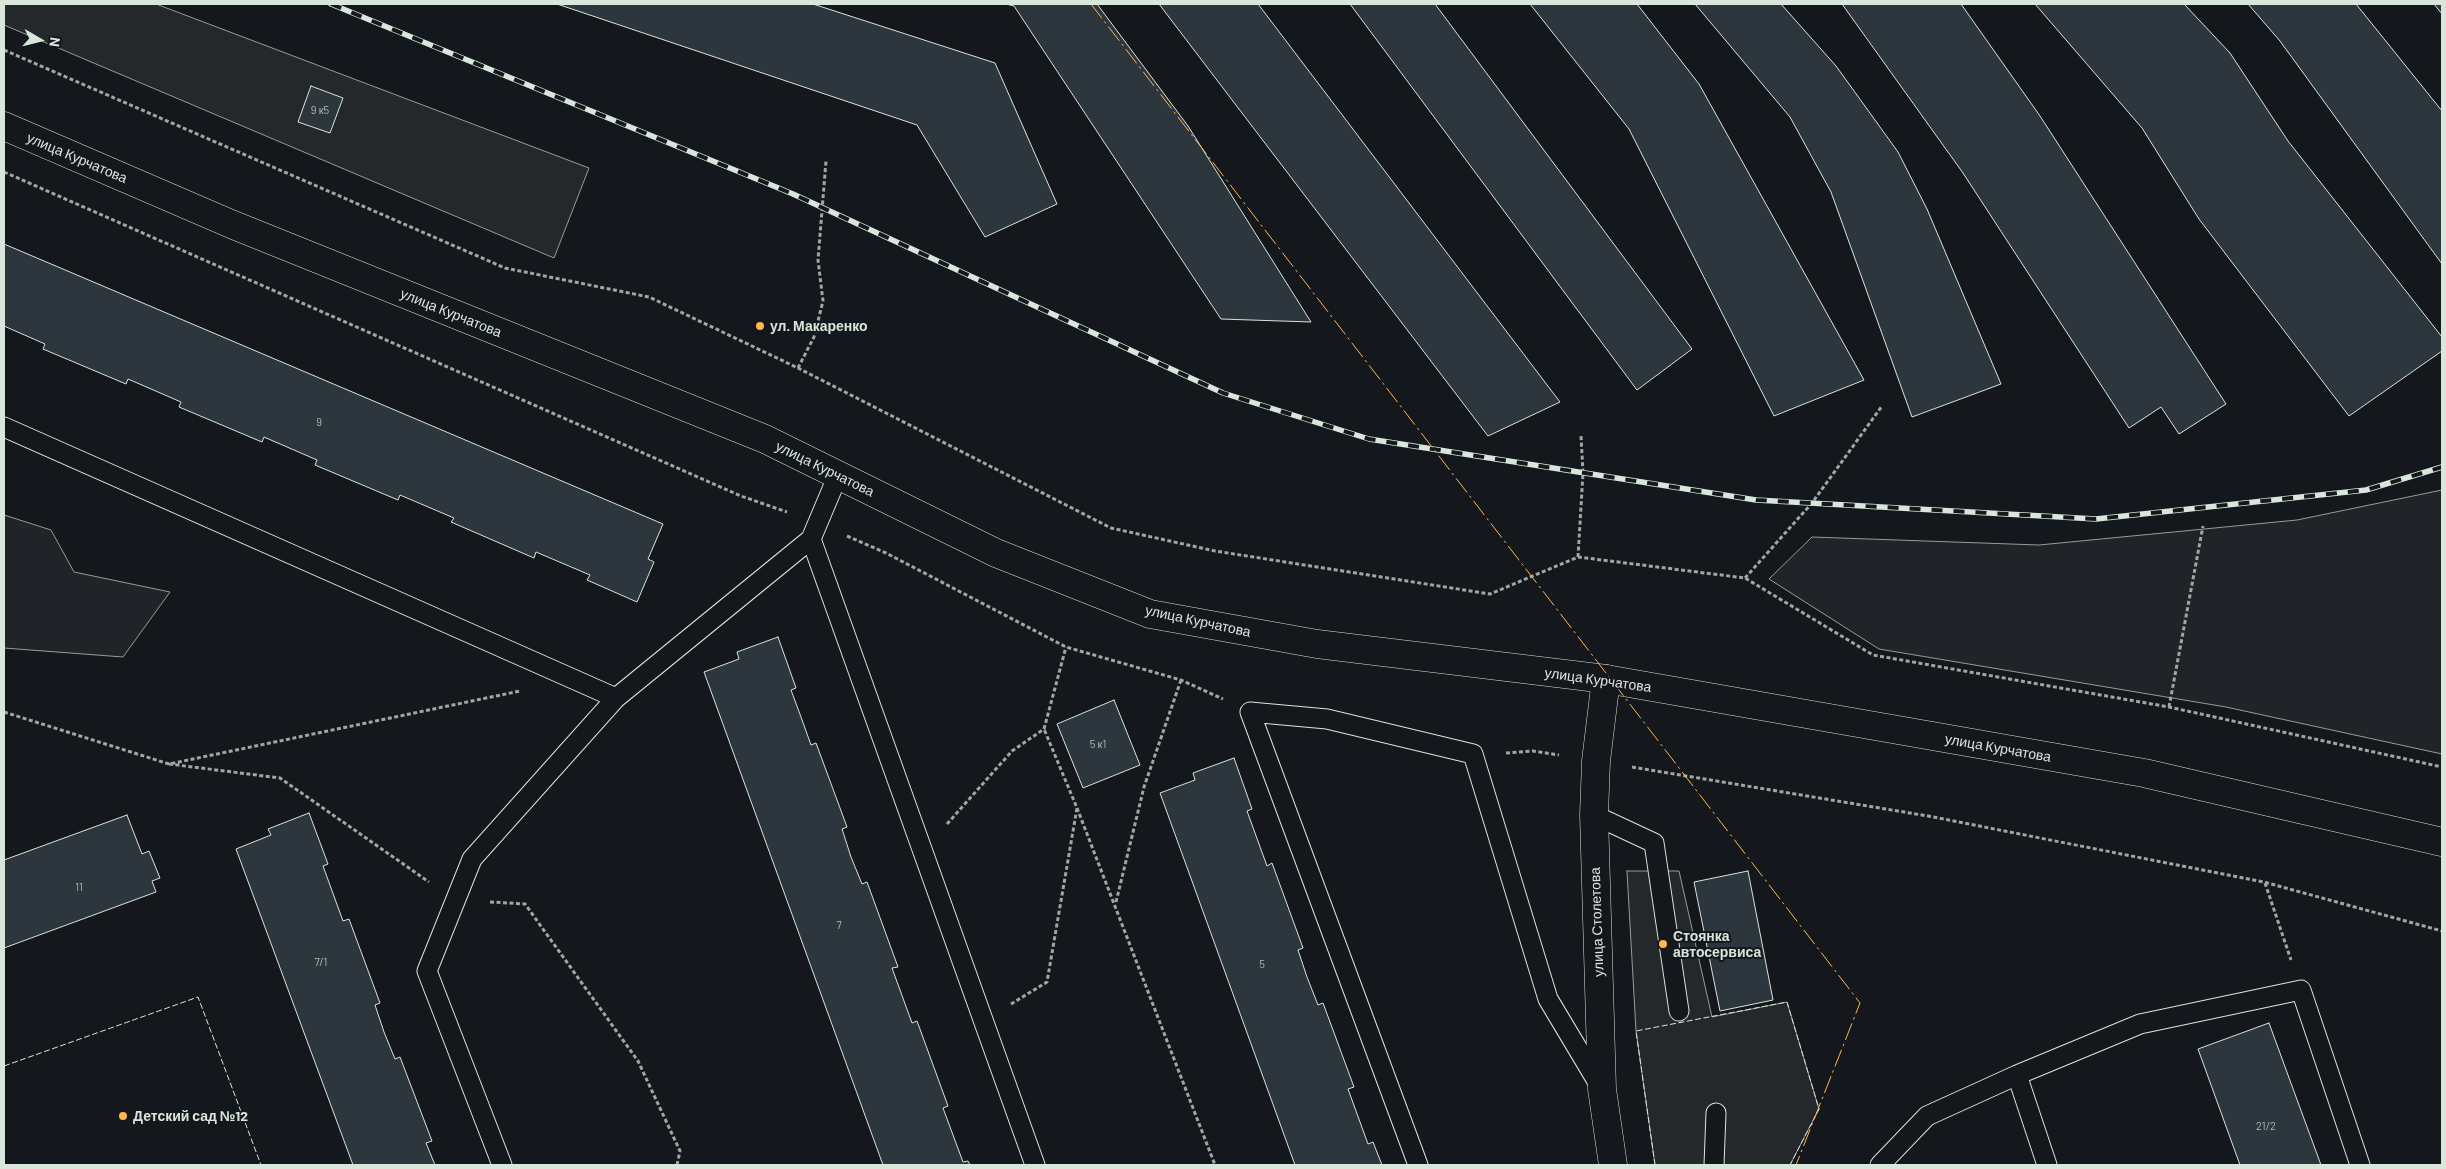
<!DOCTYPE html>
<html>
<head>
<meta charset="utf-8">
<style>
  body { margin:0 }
  #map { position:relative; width:2446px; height:1169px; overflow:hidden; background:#14181c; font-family:Barlow,sans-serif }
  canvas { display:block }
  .frame { position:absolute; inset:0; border:5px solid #d8e6dc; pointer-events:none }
  .north { position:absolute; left:15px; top:15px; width:50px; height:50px; -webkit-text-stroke:4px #14181c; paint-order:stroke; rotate:98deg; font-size:14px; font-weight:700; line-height:20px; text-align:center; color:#d8e6dc }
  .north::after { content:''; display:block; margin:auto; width:18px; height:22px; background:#d8e6dc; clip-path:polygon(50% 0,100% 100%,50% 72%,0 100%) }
</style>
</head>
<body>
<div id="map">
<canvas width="2446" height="1169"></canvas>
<div class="frame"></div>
<div class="north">N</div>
</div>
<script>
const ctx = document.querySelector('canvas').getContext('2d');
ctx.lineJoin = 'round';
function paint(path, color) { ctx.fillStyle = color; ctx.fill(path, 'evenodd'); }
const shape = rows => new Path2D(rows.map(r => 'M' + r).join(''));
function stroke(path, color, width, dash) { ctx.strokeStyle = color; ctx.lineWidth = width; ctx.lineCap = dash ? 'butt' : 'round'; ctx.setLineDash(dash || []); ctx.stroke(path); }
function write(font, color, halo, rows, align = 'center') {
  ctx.font = font + ' Barlow,sans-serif'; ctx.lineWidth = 4; ctx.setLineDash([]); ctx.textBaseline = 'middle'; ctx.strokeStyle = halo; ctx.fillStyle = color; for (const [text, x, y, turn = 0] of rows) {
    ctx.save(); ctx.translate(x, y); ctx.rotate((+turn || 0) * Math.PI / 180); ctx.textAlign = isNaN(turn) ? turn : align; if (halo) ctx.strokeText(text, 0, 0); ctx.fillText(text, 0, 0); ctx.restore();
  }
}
const green = shape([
  [2442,490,2442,754,2226,707,1879,649,1769,579,1812,537,2039,545,2297,520,2442,490],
  [4,515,51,530,74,572,170,592,123,657,4,648,4,515]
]);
const parking = shape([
  [4,4,156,4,589,168,554,258,4,25,4,4],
  [1627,871,1679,871,1712,1017,1787,1002,1819,1109,1790,1165,1655,1165,1636,1031,1627,871]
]);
const building = shape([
  [557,4,813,4,995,63,1057,204,985,237,917,125,557,4],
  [1006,4,1097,4,1188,126,1311,322,1221,319,1014,6,1006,4],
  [1159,4,1258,4,1560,402,1488,436,1159,4],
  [1350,4,1435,4,1692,349,1637,390,1350,4],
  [1530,4,1637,4,1699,84,1864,380,1774,416,1629,129,1530,4],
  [1695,4,1781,4,1836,66,1898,152,1927,209,2001,384,1912,417,1831,192,1790,117,1695,4],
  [1842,4,1961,4,2040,116,2226,404,2179,434,2161,407,2129,428,1963,173,1842,4],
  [2035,4,2184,4,2230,53,2288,141,2442,337,2442,351,2349,416,2199,219,2142,128,2035,4],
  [2248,4,2356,4,2442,111,2442,264,2280,41,2248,4],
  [2434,4,2442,4,2442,14,2434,4],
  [311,86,343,98,330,133,298,122,311,86],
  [4,244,663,524,648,559,654,562,637,602,587,580,590,575,536,552,534,558,451,522,454,518,400,495,398,500,315,465,317,460,264,437,262,442,179,407,181,402,128,379,126,384,43,349,45,344,4,326,4,244],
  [778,637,796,688,791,690,801,717,811,745,816,743,847,827,842,829,851,857,862,884,867,882,898,967,892,968,912,1023,917,1021,948,1106,943,1108,963,1162,968,1161,970,1165,883,1165,704,672,739,659,737,652,778,637],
  [1114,700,1140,765,1083,788,1057,724,1114,700],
  [1234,758,1252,809,1247,811,1267,866,1272,863,1303,948,1298,950,1307,977,1318,1005,1323,1003,1354,1087,1348,1089,1368,1144,1373,1142,1382,1165,1295,1165,1160,793,1195,780,1193,773,1234,758],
  [309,813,328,864,323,866,343,921,349,919,380,1003,375,1005,384,1032,395,1059,400,1057,432,1141,426,1143,435,1165,353,1165,236,849,271,835,268,829,309,813],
  [127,815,142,854,149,851,160,878,152,881,156,892,4,948,4,860,127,815],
  [1748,871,1773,1000,1720,1011,1694,882,1748,871],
  [2269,1023,2292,1086,2321,1165,2240,1165,2198,1049,2269,1023]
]);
const path = shape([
  [4,50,505,268,649,297,798,368,1111,528,1215,551,1490,594,1578,557,1745,578,1873,655,2169,707,2442,767],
  [4,172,741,496,787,512],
  [798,368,814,337,823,301,818,260,826,161],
  [847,536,886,553,1066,647,1181,680,1223,699],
  [1578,557,1583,473,1581,436],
  [1745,578,1812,503,1882,406],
  [2169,707,2203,526],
  [4,712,169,764,520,691],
  [1506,753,1533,751,1559,755],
  [169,764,280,778,429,882],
  [1632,767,1928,816,2264,882,2442,931],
  [1077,808,1215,1165],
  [947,824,1012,751,1044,729,1066,647],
  [2265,883,2291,960],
  [490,902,525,904,638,1061,680,1151,677,1165],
  [1116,902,1144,787,1181,680],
  [1011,1004,1047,982,1077,808,1044,729]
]);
const service = shape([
  [4,427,616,698],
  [811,539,1035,1165],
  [1594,815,1654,843,1679,1011],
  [2017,1075,2047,1165],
  [502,1165,427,971,472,859,616,698,811,539,838,475],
  [1418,1165,1250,712,1327,719,1473,754,1548,999,1600,1086],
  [1714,1165,1716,1113],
  [1880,1165,1927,1116,2017,1075,2140,1024,2301,990,2360,1165]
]);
const minor = shape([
  [1606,679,1596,761,1594,815,1602,1089,1613,1165]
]);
const secondary = shape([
  [4,126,231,224,765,439,996,553,1150,614,1317,644,1606,679,2144,773,2442,842]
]);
const rail = shape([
  [331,4,793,194,1223,393,1369,439,1756,500,2096,519,2366,490,2442,467]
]);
const fence = shape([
  [4,1066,198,997,261,1165],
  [1655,1165,1636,1031,1787,1002,1819,1109,1790,1165]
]);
const power = shape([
  [1091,4,1860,1003,1796,1165]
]);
const markers = [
  [760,326,5,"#ffb74d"],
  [1663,944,5,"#ffb74d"],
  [123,1116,5,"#ffb74d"]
];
const numberNames = [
  ["9 к5",320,110],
  ["9",319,422],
  ["5 к1",1098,744],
  ["11",79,887],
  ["7",839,925],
  ["7/1",321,962],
  ["5",1262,964],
  ["21/2",2266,1126]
];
const streetNames = [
  ["улица Курчатова",77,158,23],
  ["улица Курчатова",451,313,22],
  ["улица Курчатова",825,469,26],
  ["улица Курчатова",1198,621,12],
  ["улица Курчатова",1598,680,8],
  ["улица Курчатова",1998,748,10],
  ["улица Столетова",1597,922,-92]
];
const poiNames = [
  ["ул. Макаренко",770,326],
  ["Стоянка",1673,936],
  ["автосервиса",1673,952],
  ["Детский сад №12",133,1116]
];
paint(green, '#202428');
stroke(green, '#939e99', 1);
paint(parking, '#24282b');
stroke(parking, '#939e99', 1);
paint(building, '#2c363c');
stroke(building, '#d8e6dc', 1);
stroke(service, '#d8e6dc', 21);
stroke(minor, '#d8e6dc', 29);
stroke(secondary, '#d8e6dc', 29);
stroke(path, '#9da8a2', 3, [4, 2.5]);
stroke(service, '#14181c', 19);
stroke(minor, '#14181c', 28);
stroke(secondary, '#14181c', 28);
stroke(rail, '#d8e6dc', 5.5);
stroke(rail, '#14181c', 4, [11]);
stroke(fence, '#d8e6dc', 1, [6, 2.5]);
stroke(power, '#ffb74d', 1, [18, 4, 2.5, 4]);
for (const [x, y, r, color] of markers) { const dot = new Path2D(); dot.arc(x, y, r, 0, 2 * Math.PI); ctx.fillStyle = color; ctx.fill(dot); stroke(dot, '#14181c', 2); }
write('11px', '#adbab4', null, numberNames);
write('14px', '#d8e6dc', '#14181c', streetNames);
write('bold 14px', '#d8e6dc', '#14181c', poiNames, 'left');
</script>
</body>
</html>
